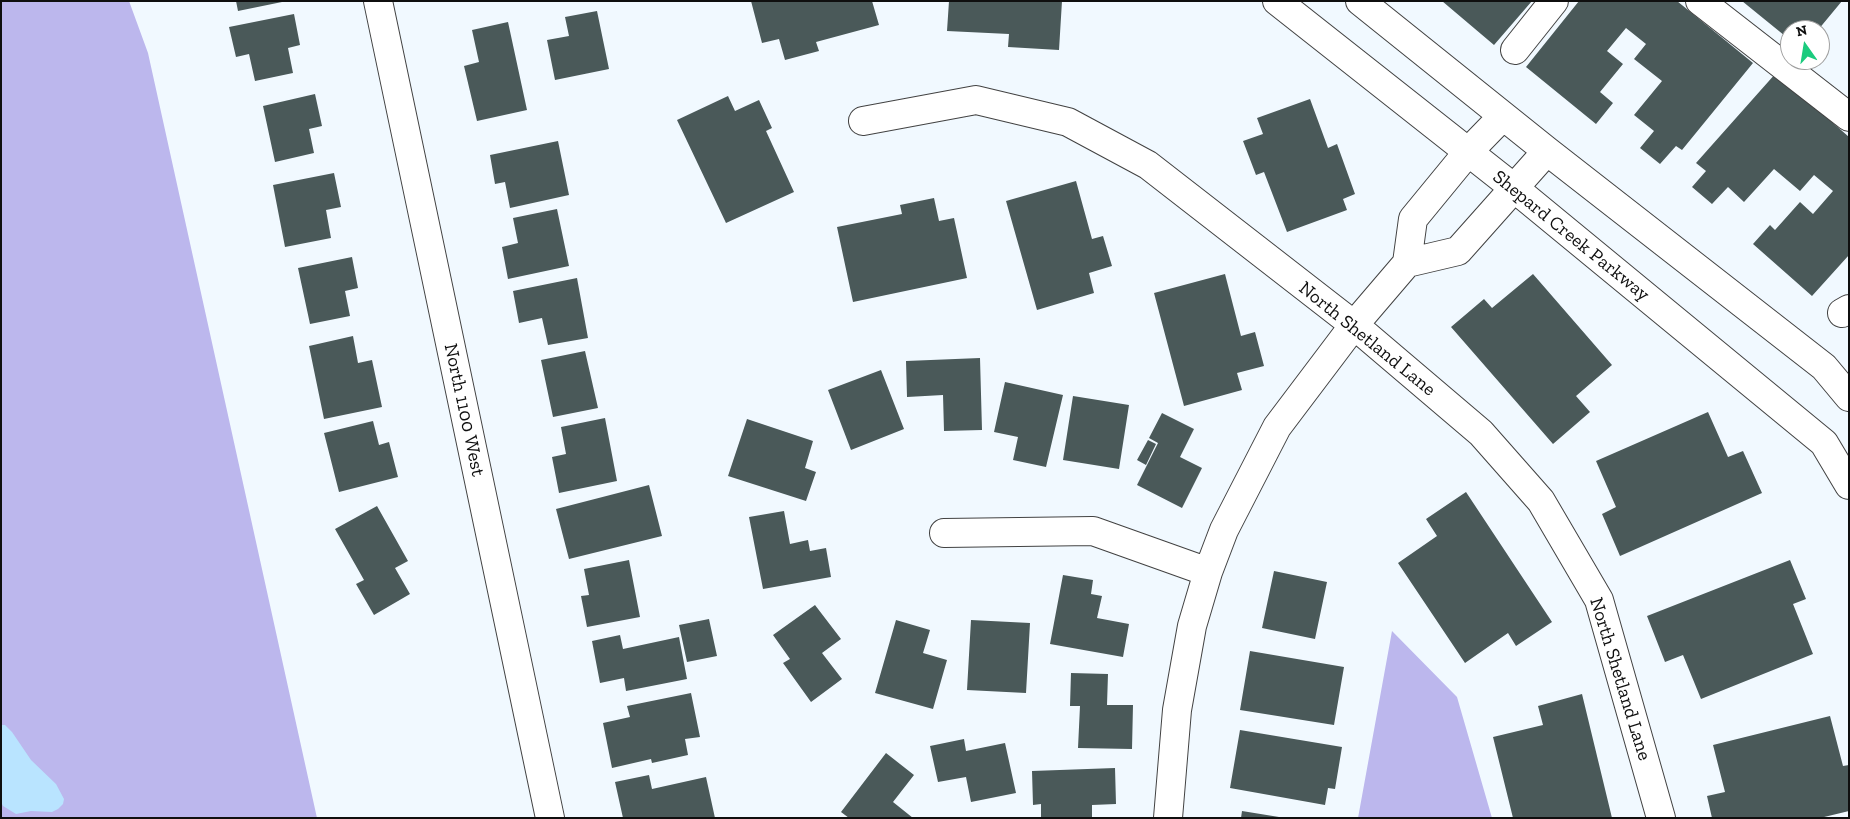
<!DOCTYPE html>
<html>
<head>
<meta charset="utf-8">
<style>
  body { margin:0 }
  #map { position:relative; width:1850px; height:819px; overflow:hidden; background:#f1f9ff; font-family:"Zilla Slab",serif }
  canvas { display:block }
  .frame { position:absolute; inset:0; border:2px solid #0f0f0f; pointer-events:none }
  .north { position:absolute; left:1780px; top:20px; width:50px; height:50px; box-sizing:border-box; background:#fff; border:1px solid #9f9f9f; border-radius:50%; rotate:347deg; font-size:14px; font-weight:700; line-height:20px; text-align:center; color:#0f0f0f }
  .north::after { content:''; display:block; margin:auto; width:18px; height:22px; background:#1bcb7e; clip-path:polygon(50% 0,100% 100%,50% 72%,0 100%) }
</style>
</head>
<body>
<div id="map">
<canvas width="1850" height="819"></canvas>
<div class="frame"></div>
<div class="north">N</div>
</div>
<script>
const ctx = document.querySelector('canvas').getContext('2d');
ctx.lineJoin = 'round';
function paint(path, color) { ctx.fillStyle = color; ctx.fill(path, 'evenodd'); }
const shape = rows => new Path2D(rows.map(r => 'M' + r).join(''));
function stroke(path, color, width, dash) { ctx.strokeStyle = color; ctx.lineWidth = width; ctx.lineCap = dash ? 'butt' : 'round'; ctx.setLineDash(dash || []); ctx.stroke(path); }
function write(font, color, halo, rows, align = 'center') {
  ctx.font = font + ' "Zilla Slab",serif'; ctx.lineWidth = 5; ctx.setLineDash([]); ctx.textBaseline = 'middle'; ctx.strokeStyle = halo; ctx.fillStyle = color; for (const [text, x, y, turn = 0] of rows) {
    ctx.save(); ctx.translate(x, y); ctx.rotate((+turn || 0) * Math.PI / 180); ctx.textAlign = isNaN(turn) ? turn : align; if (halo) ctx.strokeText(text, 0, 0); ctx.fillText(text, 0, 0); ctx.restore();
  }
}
const green = shape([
  [1,1,129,1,148,53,317,818,1,818],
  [1392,631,1457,697,1492,818,1358,818]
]);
const sand = shape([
  [1,725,5,725,12,732,31,760,56,784,64,799,63,804,58,809,52,812,31,811,16,814,3,806,1,802]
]);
const building = shape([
  [236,1,282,1,282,2,238,11],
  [751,1,872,1,879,25,816,42,819,51,785,60,779,39,762,43],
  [949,1,1062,1,1059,50,1008,47,1009,34,947,31],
  [1442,1,1532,1,1494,45],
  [1579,1,1677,1,1753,63,1682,150,1676,146,1660,164,1640,148,1654,131,1634,115,1662,81,1634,59,1646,44,1626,28,1607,51,1623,64,1600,92,1613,103,1596,124,1526,67],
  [1742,1,1842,1,1818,30,1790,30,1790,40],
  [597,11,609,69,555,80,547,40,569,36,565,17],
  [294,14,300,45,288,48,293,73,255,81,249,54,236,57,229,27],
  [508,22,527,110,477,121,464,66,479,62,472,30],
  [1776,73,1849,137,1849,255,1812,296,1753,244,1770,225,1775,230,1800,202,1813,214,1833,191,1814,175,1800,191,1774,169,1744,202,1728,187,1712,204,1692,187,1706,171,1696,163],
  [315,94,322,126,309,129,314,153,275,162,263,106],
  [728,96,735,111,759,100,772,128,766,131,794,192,726,223,677,120],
  [1310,99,1328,148,1337,144,1355,194,1343,199,1347,210,1287,232,1264,172,1256,175,1243,141,1263,134,1257,118],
  [558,141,569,195,510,208,505,182,495,184,490,155],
  [334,173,341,207,326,210,331,238,285,247,273,185],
  [1076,181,1092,239,1103,236,1112,266,1089,273,1094,293,1037,310,1006,201],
  [934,198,939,221,954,218,967,278,853,302,837,227,902,214,900,205],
  [557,209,569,266,508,279,502,247,518,243,513,218],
  [352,257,358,288,345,291,350,316,310,324,298,268],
  [1225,274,1241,336,1255,332,1264,366,1237,373,1242,390,1184,406,1154,293],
  [1533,274,1612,365,1576,396,1590,412,1553,444,1451,327,1484,299,1492,308],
  [577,278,588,338,548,345,542,318,519,323,513,291],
  [353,336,358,363,372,360,382,407,324,419,309,346],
  [585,351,598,408,553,417,541,360],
  [980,358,982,430,944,431,943,395,907,397,906,361],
  [881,370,904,429,851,450,828,390],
  [1005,382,1063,395,1046,467,1013,460,1018,437,994,432],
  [1073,396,1129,405,1119,469,1063,460],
  [1708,412,1728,457,1743,451,1762,493,1620,556,1602,514,1616,507,1596,461],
  [1162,413,1194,429,1180,457,1202,468,1182,508,1137,485,1158,443,1149,438],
  [605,418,617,481,559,493,552,457,566,454,561,427],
  [747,419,813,441,805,468,816,472,806,501,728,476],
  [373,421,379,445,389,442,398,477,339,492,324,433],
  [1148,440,1156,444,1146,465,1137,460],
  [649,485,662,536,569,559,556,509],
  [1466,492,1552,622,1516,646,1508,633,1465,663,1398,563,1437,536,1426,519],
  [377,506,408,561,395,568,410,594,374,615,356,584,364,580,335,529],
  [784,511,790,544,808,540,810,551,826,548,831,577,763,589,749,517],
  [629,560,640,617,587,627,581,596,589,595,584,569],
  [1790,560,1806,599,1793,604,1813,654,1701,699,1683,655,1665,662,1647,616],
  [1274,571,1327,582,1315,639,1262,628],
  [1063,575,1093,580,1091,594,1102,596,1097,618,1129,624,1123,657,1050,644],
  [815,605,841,639,822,653,842,679,811,702,783,663,790,659,773,635],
  [709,619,717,656,687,662,679,625],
  [896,620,930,630,923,653,947,660,933,709,875,693],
  [971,620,1030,623,1026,693,967,690],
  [620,635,623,649,679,637,687,679,626,691,624,678,600,683,592,641],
  [1250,651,1344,667,1334,725,1240,710],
  [1071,673,1108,674,1107,705,1133,705,1132,749,1078,748,1080,706,1070,706],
  [691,693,700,737,685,739,688,755,652,763,651,759,612,768,603,723,630,717,627,706],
  [1582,694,1612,818,1513,818,1493,737,1543,725,1538,706],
  [1830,716,1843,766,1849,765,1849,811,1820,818,1712,818,1707,796,1725,792,1713,745],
  [1240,730,1342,747,1335,789,1328,788,1325,805,1230,788],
  [964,739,966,751,1005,743,1016,793,971,802,966,777,938,782,930,746],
  [886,753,914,775,893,802,913,818,849,818,841,812],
  [1115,768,1116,804,1092,805,1092,818,1041,818,1041,804,1033,805,1032,771],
  [649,775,652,789,706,777,715,818,623,818,615,782],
  [1242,811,1279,817,1279,818,1241,818]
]);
const minor = shape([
  [378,1,550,818],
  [1277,1,1514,188,1824,443,1849,485],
  [1360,1,1547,151,1824,367,1849,397],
  [1700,1,1849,117],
  [1515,50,1554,1],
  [863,121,976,100,1068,122,1148,165,1354,325,1481,433,1541,501,1599,600,1661,818],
  [1407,263,1458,251,1547,151],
  [1842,313,1849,309],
  [944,533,1093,531,1208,572],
  [1168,818,1177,710,1192,626,1208,572,1224,530,1277,427,1354,325,1407,263,1413,219,1468,152,1503,116]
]);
const streetNames = [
  ["Shepard Creek Parkway",1571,236,39],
  ["North Shetland Lane",1367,339,39],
  ["North 1100 West",464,410,78],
  ["North Shetland Lane",1620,679,73]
];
paint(green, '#bcb7ed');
paint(sand, '#b9e4ff');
paint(building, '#4a5959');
stroke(minor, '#424242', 30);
stroke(minor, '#fff', 28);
write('19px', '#0f0f0f', '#fff', streetNames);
</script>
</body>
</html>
